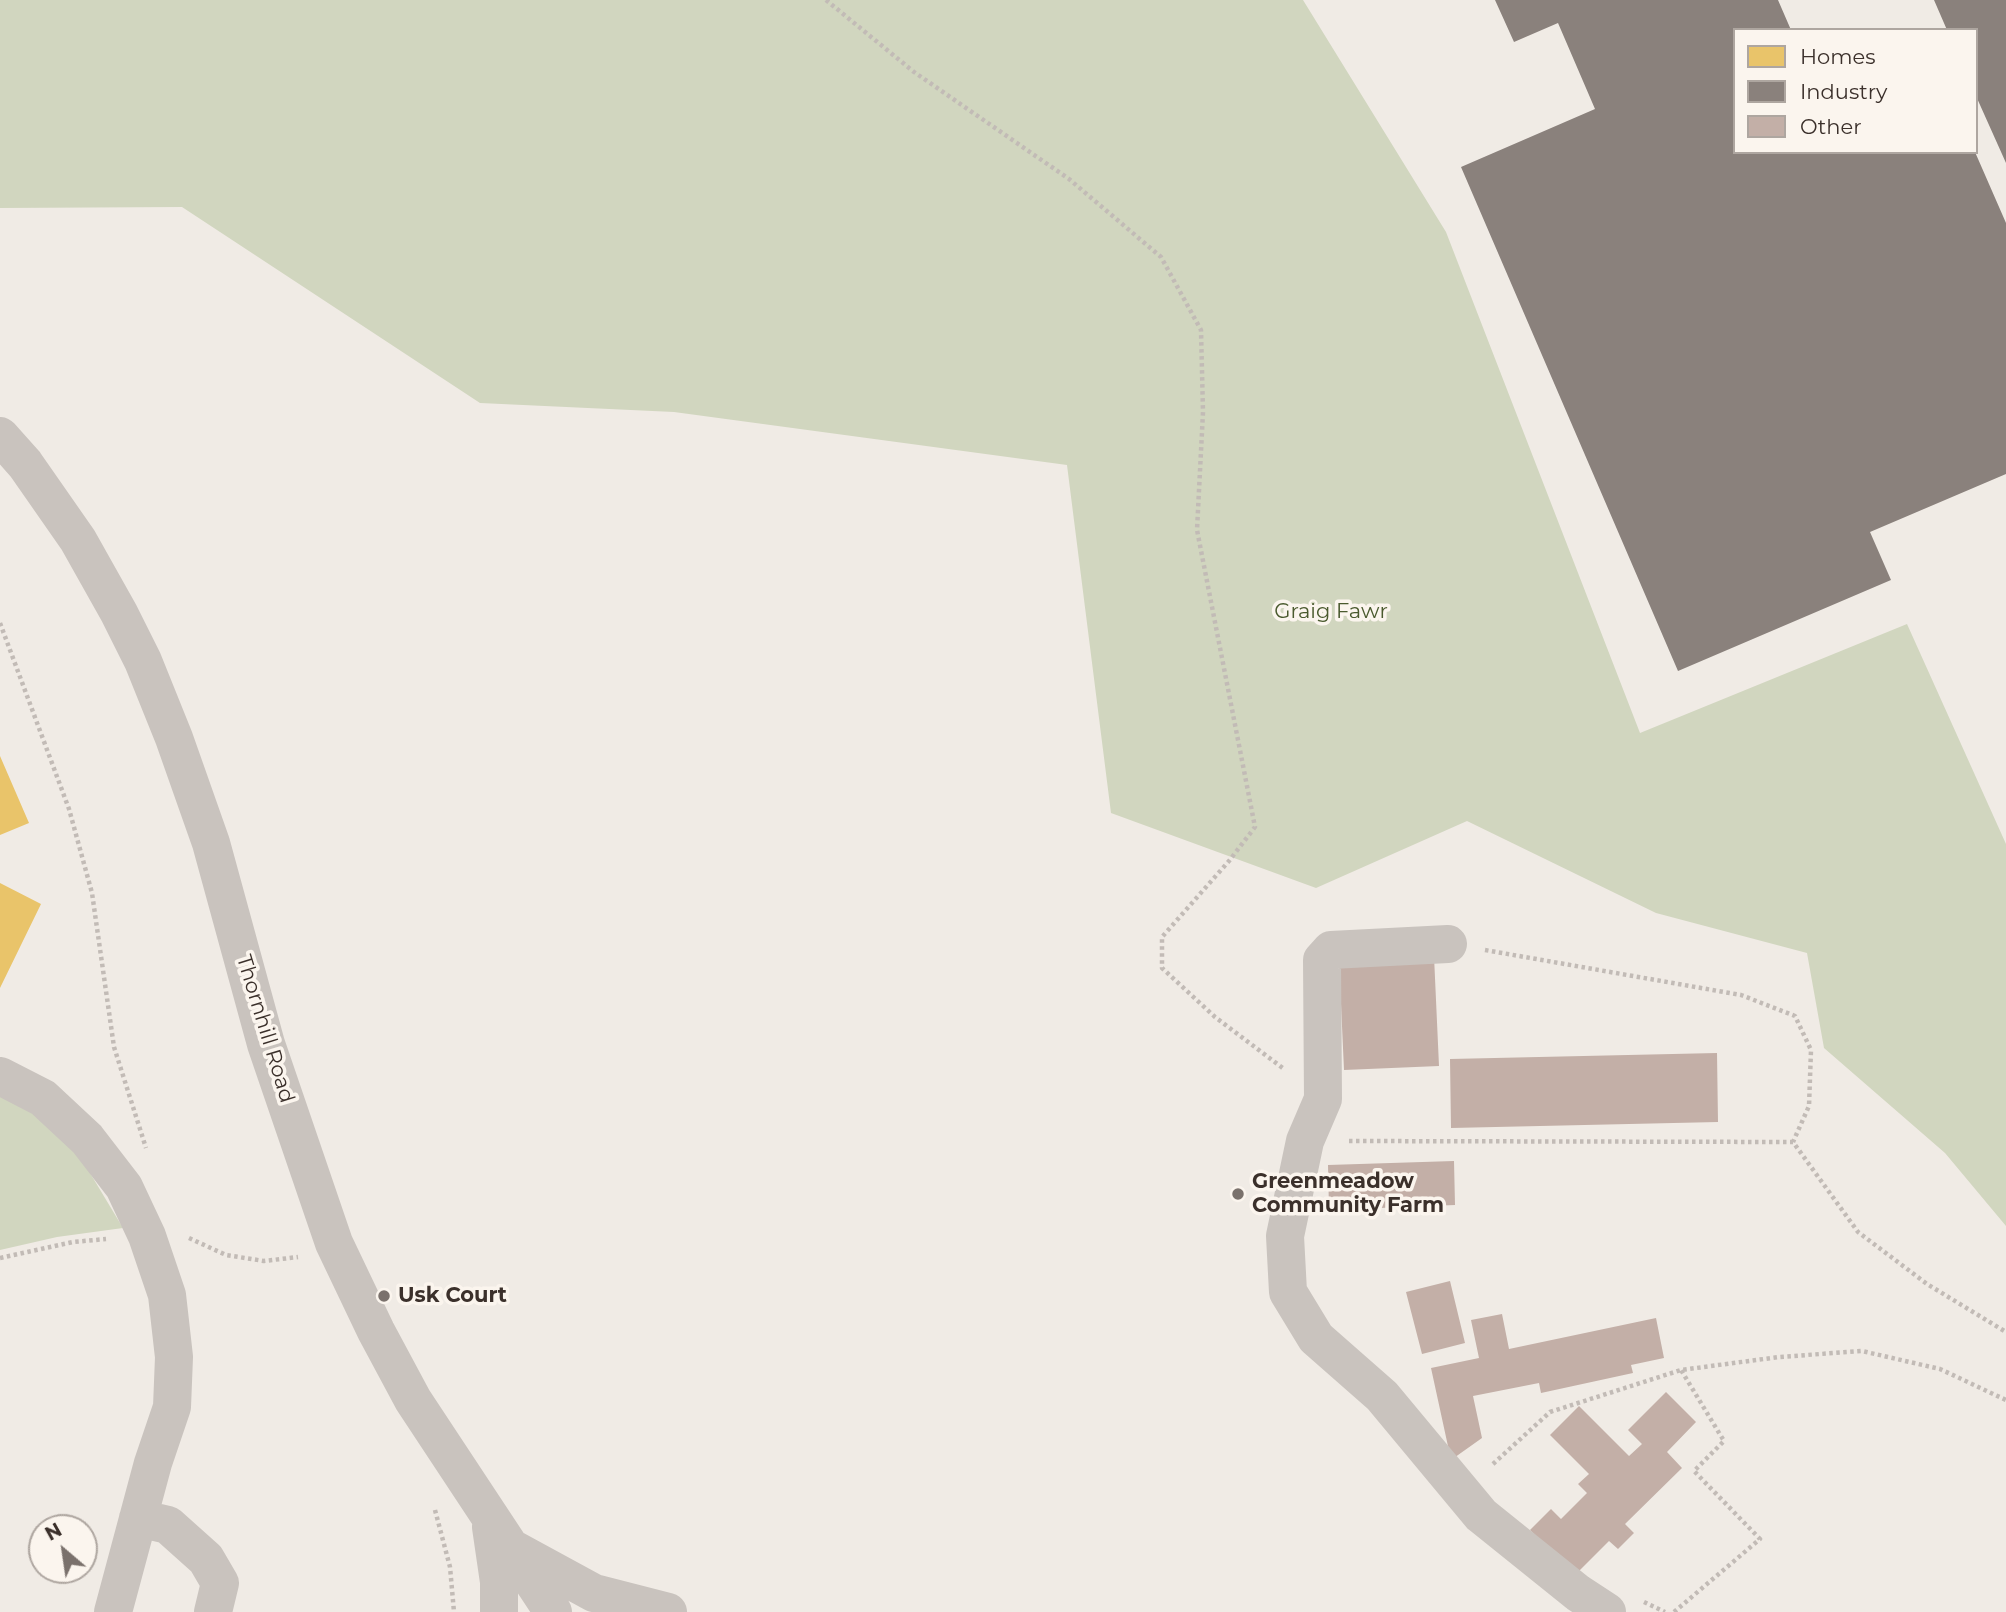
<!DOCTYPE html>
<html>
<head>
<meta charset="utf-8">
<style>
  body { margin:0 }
  #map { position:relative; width:2006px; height:1612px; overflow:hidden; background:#f0ebe5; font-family:Montserrat,sans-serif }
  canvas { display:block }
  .legend { position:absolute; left:1733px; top:28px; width:245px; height:126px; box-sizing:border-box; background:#fbf5ee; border:2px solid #aea6a0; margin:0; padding:9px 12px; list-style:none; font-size:21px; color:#3b302b }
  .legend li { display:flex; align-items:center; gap:14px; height:35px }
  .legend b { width:35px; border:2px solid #aea6a0 }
  .north { position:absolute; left:28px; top:1514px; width:70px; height:70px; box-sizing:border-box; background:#fbf5ee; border:2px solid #aea6a0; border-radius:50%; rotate:331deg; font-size:19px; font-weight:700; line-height:28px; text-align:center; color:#3b302b }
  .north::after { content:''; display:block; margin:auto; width:24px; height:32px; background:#7a716c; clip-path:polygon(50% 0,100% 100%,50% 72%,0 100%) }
</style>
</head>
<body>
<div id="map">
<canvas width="2006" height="1612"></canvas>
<ul class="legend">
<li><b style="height:19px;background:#e9c46a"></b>Homes</li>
<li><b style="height:19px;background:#8a817c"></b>Industry</li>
<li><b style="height:19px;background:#c3afa7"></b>Other</li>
</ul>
<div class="north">N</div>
</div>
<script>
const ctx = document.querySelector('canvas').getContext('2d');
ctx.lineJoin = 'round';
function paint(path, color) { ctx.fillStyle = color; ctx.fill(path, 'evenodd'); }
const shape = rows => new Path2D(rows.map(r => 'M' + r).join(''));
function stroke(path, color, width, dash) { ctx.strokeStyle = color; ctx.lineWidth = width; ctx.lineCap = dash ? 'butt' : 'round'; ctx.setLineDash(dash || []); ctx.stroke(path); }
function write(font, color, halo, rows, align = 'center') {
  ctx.font = font + ' Montserrat,sans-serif'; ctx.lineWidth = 7; ctx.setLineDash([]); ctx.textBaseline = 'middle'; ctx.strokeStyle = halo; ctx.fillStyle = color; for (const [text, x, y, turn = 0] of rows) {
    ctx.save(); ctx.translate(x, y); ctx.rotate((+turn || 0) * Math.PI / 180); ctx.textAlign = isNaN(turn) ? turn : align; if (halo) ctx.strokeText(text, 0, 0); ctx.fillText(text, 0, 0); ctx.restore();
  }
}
const green = shape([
  [0,0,1303,0,1446,232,1640,733,1907,624,2006,844,2006,1226,1945,1153,1824,1048,1807,953,1656,913,1467,821,1316,888,1111,813,1067,465,674,412,480,403,182,207,0,208],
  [0,1096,35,1113,78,1153,123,1228,57,1237,0,1250]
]);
const homes = shape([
  [0,756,29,823,0,835],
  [0,883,41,904,0,988]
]);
const industry = shape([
  [1495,0,1778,0,1791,30,1735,30,1735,152,1975,152,2006,223,2006,474,1870,532,1891,580,1678,671,1461,167,1595,109,1558,23,1514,42],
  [1934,0,2006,0,2006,163,1976,96,1976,30,1947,30]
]);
const building = shape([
  [1434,956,1439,1066,1344,1070,1339,960],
  [1717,1053,1718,1122,1451,1128,1450,1059],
  [1454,1161,1455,1205,1329,1210,1328,1165],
  [1450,1281,1465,1343,1422,1354,1406,1292],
  [1502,1314,1509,1349,1656,1318,1664,1358,1631,1365,1633,1373,1541,1393,1539,1383,1473,1396,1482,1438,1451,1460,1431,1368,1479,1358,1471,1320],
  [1666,1392,1696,1422,1667,1452,1682,1468,1625,1524,1634,1533,1618,1549,1609,1541,1575,1575,1530,1530,1551,1509,1561,1519,1587,1493,1578,1484,1589,1474,1550,1435,1579,1406,1629,1456,1642,1444,1628,1430]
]);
const path = shape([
  [826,0,914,72,1069,179,1161,257,1201,330,1203,412,1197,530,1255,827,1229,861,1162,937,1162,968,1215,1017,1284,1069],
  [0,623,69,809,92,893,114,1047,146,1148],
  [1485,950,1741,995,1795,1016,1811,1050,1809,1106,1793,1142],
  [1349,1141,1793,1142,1858,1232,1927,1284,2006,1332],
  [189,1238,226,1255,264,1261,298,1257],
  [0,1258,73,1242,106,1239],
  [1493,1464,1550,1412,1681,1370,1779,1357,1862,1351,1940,1369,2006,1400],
  [435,1510,450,1567,454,1612],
  [1644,1602,1665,1612],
  [1674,1612,1760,1539,1694,1471,1724,1441,1681,1370]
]);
const minor = shape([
  [0,436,25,464,78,540,119,613,143,661,174,738,211,843,266,1044,334,1243,376,1331,413,1400,553,1612],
  [1448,944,1331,950,1322,960,1323,1099,1305,1141,1285,1236,1288,1292,1316,1338,1382,1396,1481,1515,1578,1593,1607,1612],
  [0,1076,43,1098,87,1139,124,1187,147,1236,167,1295,174,1357,172,1407,153,1463,113,1612],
  [138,1518,168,1525,206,1559,220,1583,213,1612],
  [491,1527,499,1582,499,1612],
  [515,1550,594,1593,668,1612]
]);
const markers = [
  [1238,1194,7,"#7a716c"],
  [384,1296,7,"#7a716c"]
];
const parkNames = [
  ["Graig Fawr",1331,612]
];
const streetNames = [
  ["Thornhill Road",265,1029,73]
];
const poiNames = [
  ["Greenmeadow",1252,1182],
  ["Community Farm",1252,1206],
  ["Usk Court",398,1296]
];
paint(green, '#d1d6bf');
paint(homes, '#e9c46a');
paint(industry, '#8a817c');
paint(building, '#c3afa7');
stroke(path, '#c2bbb6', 4.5, [3.5, 3.5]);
stroke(minor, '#c9c3be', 38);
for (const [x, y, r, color] of markers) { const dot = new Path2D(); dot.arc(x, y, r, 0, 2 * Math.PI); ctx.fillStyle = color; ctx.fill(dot); stroke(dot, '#fbf5ee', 2.5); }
write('21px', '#4a5a2e', '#fbf5ee', parkNames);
write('21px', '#3b302b', '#fbf5ee', streetNames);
write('bold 21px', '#3b302b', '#fbf5ee', poiNames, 'left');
</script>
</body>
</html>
